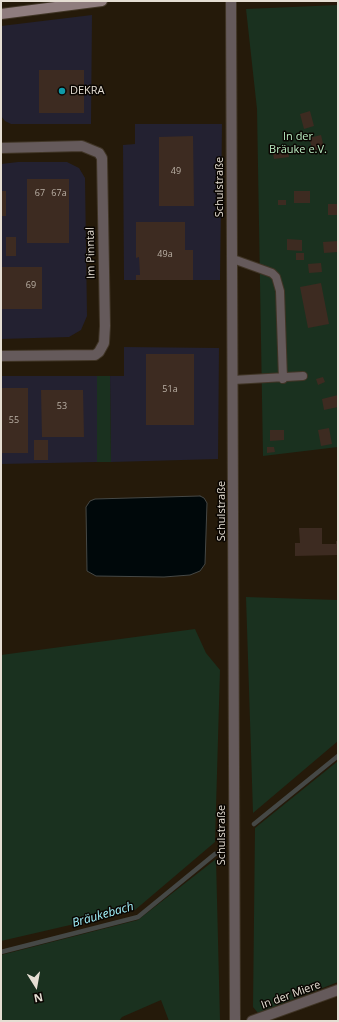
<!DOCTYPE html>
<html>
<head>
<meta charset="utf-8">
<style>
  body { margin:0 }
  #map { position:relative; width:339px; height:1022px; overflow:hidden; background:#251a0a; font-family:"Open Sans",sans-serif }
  canvas { display:block }
  .frame { position:absolute; inset:0; border:2px solid #e5ded3; pointer-events:none }
  .north { position:absolute; left:16px; top:966px; width:40px; height:40px; -webkit-text-stroke:3px #0a0602; paint-order:stroke; rotate:169deg; font-size:11px; font-weight:700; line-height:16px; text-align:center; color:#e5ded3 }
  .north::after { content:''; display:block; margin:auto; width:14px; height:18px; background:#e5ded3; clip-path:polygon(50% 0,100% 100%,50% 72%,0 100%) }
</style>
</head>
<body>
<div id="map">
<canvas width="339" height="1022"></canvas>
<div class="frame"></div>
<div class="north">N</div>
</div>
<script>
const ctx = document.querySelector('canvas').getContext('2d');
ctx.lineJoin = 'round';
function paint(path, color) { ctx.fillStyle = color; ctx.fill(path, 'evenodd'); }
const shape = rows => new Path2D(rows.map(r => 'M' + r).join(''));
function stroke(path, color, width, dash) { ctx.strokeStyle = color; ctx.lineWidth = width; ctx.lineCap = dash ? 'butt' : 'round'; ctx.setLineDash(dash || []); ctx.stroke(path); }
function write(font, color, halo, rows, align = 'center') {
  ctx.font = font + ' "Open Sans",sans-serif'; ctx.lineWidth = 3; ctx.setLineDash([]); ctx.textBaseline = 'middle'; ctx.strokeStyle = halo; ctx.fillStyle = color; for (const [text, x, y, turn = 0] of rows) {
    ctx.save(); ctx.translate(x, y); ctx.rotate((+turn || 0) * Math.PI / 180); ctx.textAlign = isNaN(turn) ? turn : align; if (halo) ctx.strokeText(text, 0, 0); ctx.fillText(text, 0, 0); ctx.restore();
  }
}
const commercial = shape([
  [92,15,91,124,11,124,5,121,1,116,1,26],
  [135,124,222,124,220,280,124,280,123,145,135,144],
  [18,162,67,162,79,168,85,178,87,316,81,330,69,337,1,339,1,164],
  [124,347,219,348,218,459,111,462,110,376,124,376],
  [1,376,97,376,97,462,1,464]
]);
const green = shape([
  [338,5,338,447,263,456,257,109,246,9],
  [97,376,110,376,111,462,97,462],
  [246,597,338,600,338,741,253,813],
  [195,629,206,653,220,670,215,842,135,910,1,941,1,655],
  [338,761,338,982,258,1013,253,1007,255,828],
  [216,859,220,1021,169,1021,161,1000,122,1017,119,1021,1,1021,1,955,138,920]
]);
const water = shape([
  [200,496,204,498,207,503,205,564,200,571,190,575,164,577,96,576,87,571,86,507,90,501,95,499,200,496]
]);
const stream = shape([
  [254,824,338,756],
  [1,952,138,917,215,854]
]);
const building = shape([
  [39,70,84,70,84,113,39,113],
  [310,111,314,126,304,129,300,114],
  [321,135,324,148,313,151,309,138],
  [193,136,194,206,159,206,159,137],
  [288,147,289,157,274,159,272,149],
  [27,179,69,179,69,243,27,243],
  [1,191,6,191,6,216,1,216],
  [294,191,310,191,310,203,294,203],
  [278,200,286,200,286,205,278,205],
  [328,204,338,204,338,215,328,215],
  [136,222,185,222,185,250,193,250,193,280,136,280,136,275,140,275,139,257,136,258],
  [6,237,16,237,16,256,6,256],
  [287,239,302,240,302,251,287,250],
  [338,241,338,252,324,253,323,242],
  [296,253,304,253,304,260,296,260],
  [321,263,322,272,309,273,308,264],
  [1,267,42,267,42,309,1,309],
  [321,283,329,324,308,328,300,287],
  [146,354,194,354,194,425,146,425],
  [323,377,325,382,318,385,316,379],
  [1,388,28,388,28,453,1,453],
  [41,390,83,390,84,437,42,437],
  [338,395,338,407,324,410,322,399],
  [329,428,332,444,321,446,318,430],
  [270,430,284,430,284,440,270,441],
  [34,440,48,440,48,460,34,460],
  [267,447,274,447,275,452,267,453],
  [299,528,322,528,322,544,336,544,336,541,338,541,338,555,295,556,295,543,300,543]
]);
const service = shape([
  [233,259,272,273,276,277,280,291,283,379],
  [233,380,303,376]
]);
const minor = shape([
  [231,1,235,1021],
  [1,148,82,146,99,153,102,158,105,326,104,343,99,352,95,355,1,356],
  [252,1021,338,990]
]);
const secondary = shape([
  [1,14,102,1]
]);
const markers = [
  [62,91,4,"#0f9aa8"]
];
const numberNames = [
  ["49",176,171],
  ["67",40,193],
  ["67a",59,193],
  ["49a",165,254],
  ["69",31,285],
  ["51a",170,389],
  ["53",62,406],
  ["55",14,420]
];
const poiNames = [
  ["DEKRA",70,91]
];
const parkNames = [
  ["In der",298,137],
  ["Bräuke e.V.",298,150]
];
const streetNames = [
  ["Schulstraße",220,187,-90],
  ["Im Pinntal",91,253,-91],
  ["Schulstraße",222,511,-90],
  ["Schulstraße",222,835,-90],
  ["In der Miere",291,995,-20]
];
const waterNames = [
  ["Bräukebach",103,915,-16]
];
paint(commercial, '#232131');
paint(green, '#1a311f');
paint(water, '#00080a');
stroke(water, '#454846', 1);
stroke(stream, '#454846', 4.5);
paint(building, '#3d2b21');
stroke(service, '#403526', 10);
stroke(minor, '#403526', 12);
stroke(secondary, '#403526', 12);
stroke(service, '#655a5b', 8);
stroke(minor, '#655a5b', 10);
stroke(secondary, '#8f7d7e', 10);
for (const [x, y, r, color] of markers) { const dot = new Path2D(); dot.arc(x, y, r, 0, 2 * Math.PI); ctx.fillStyle = color; ctx.fill(dot); stroke(dot, '#0a0602', 1.5); }
write('9px', '#bbb1a6', null, numberNames);
write('11px', '#e5ded3', '#0a0602', poiNames, 'left');
write('11px', '#b8ebc0', '#0a0602', parkNames);
write('11px', '#e5ded3', '#0a0602', streetNames);
write('italic 12px', '#a4f4fe', '#0a0602', waterNames);
</script>
</body>
</html>
